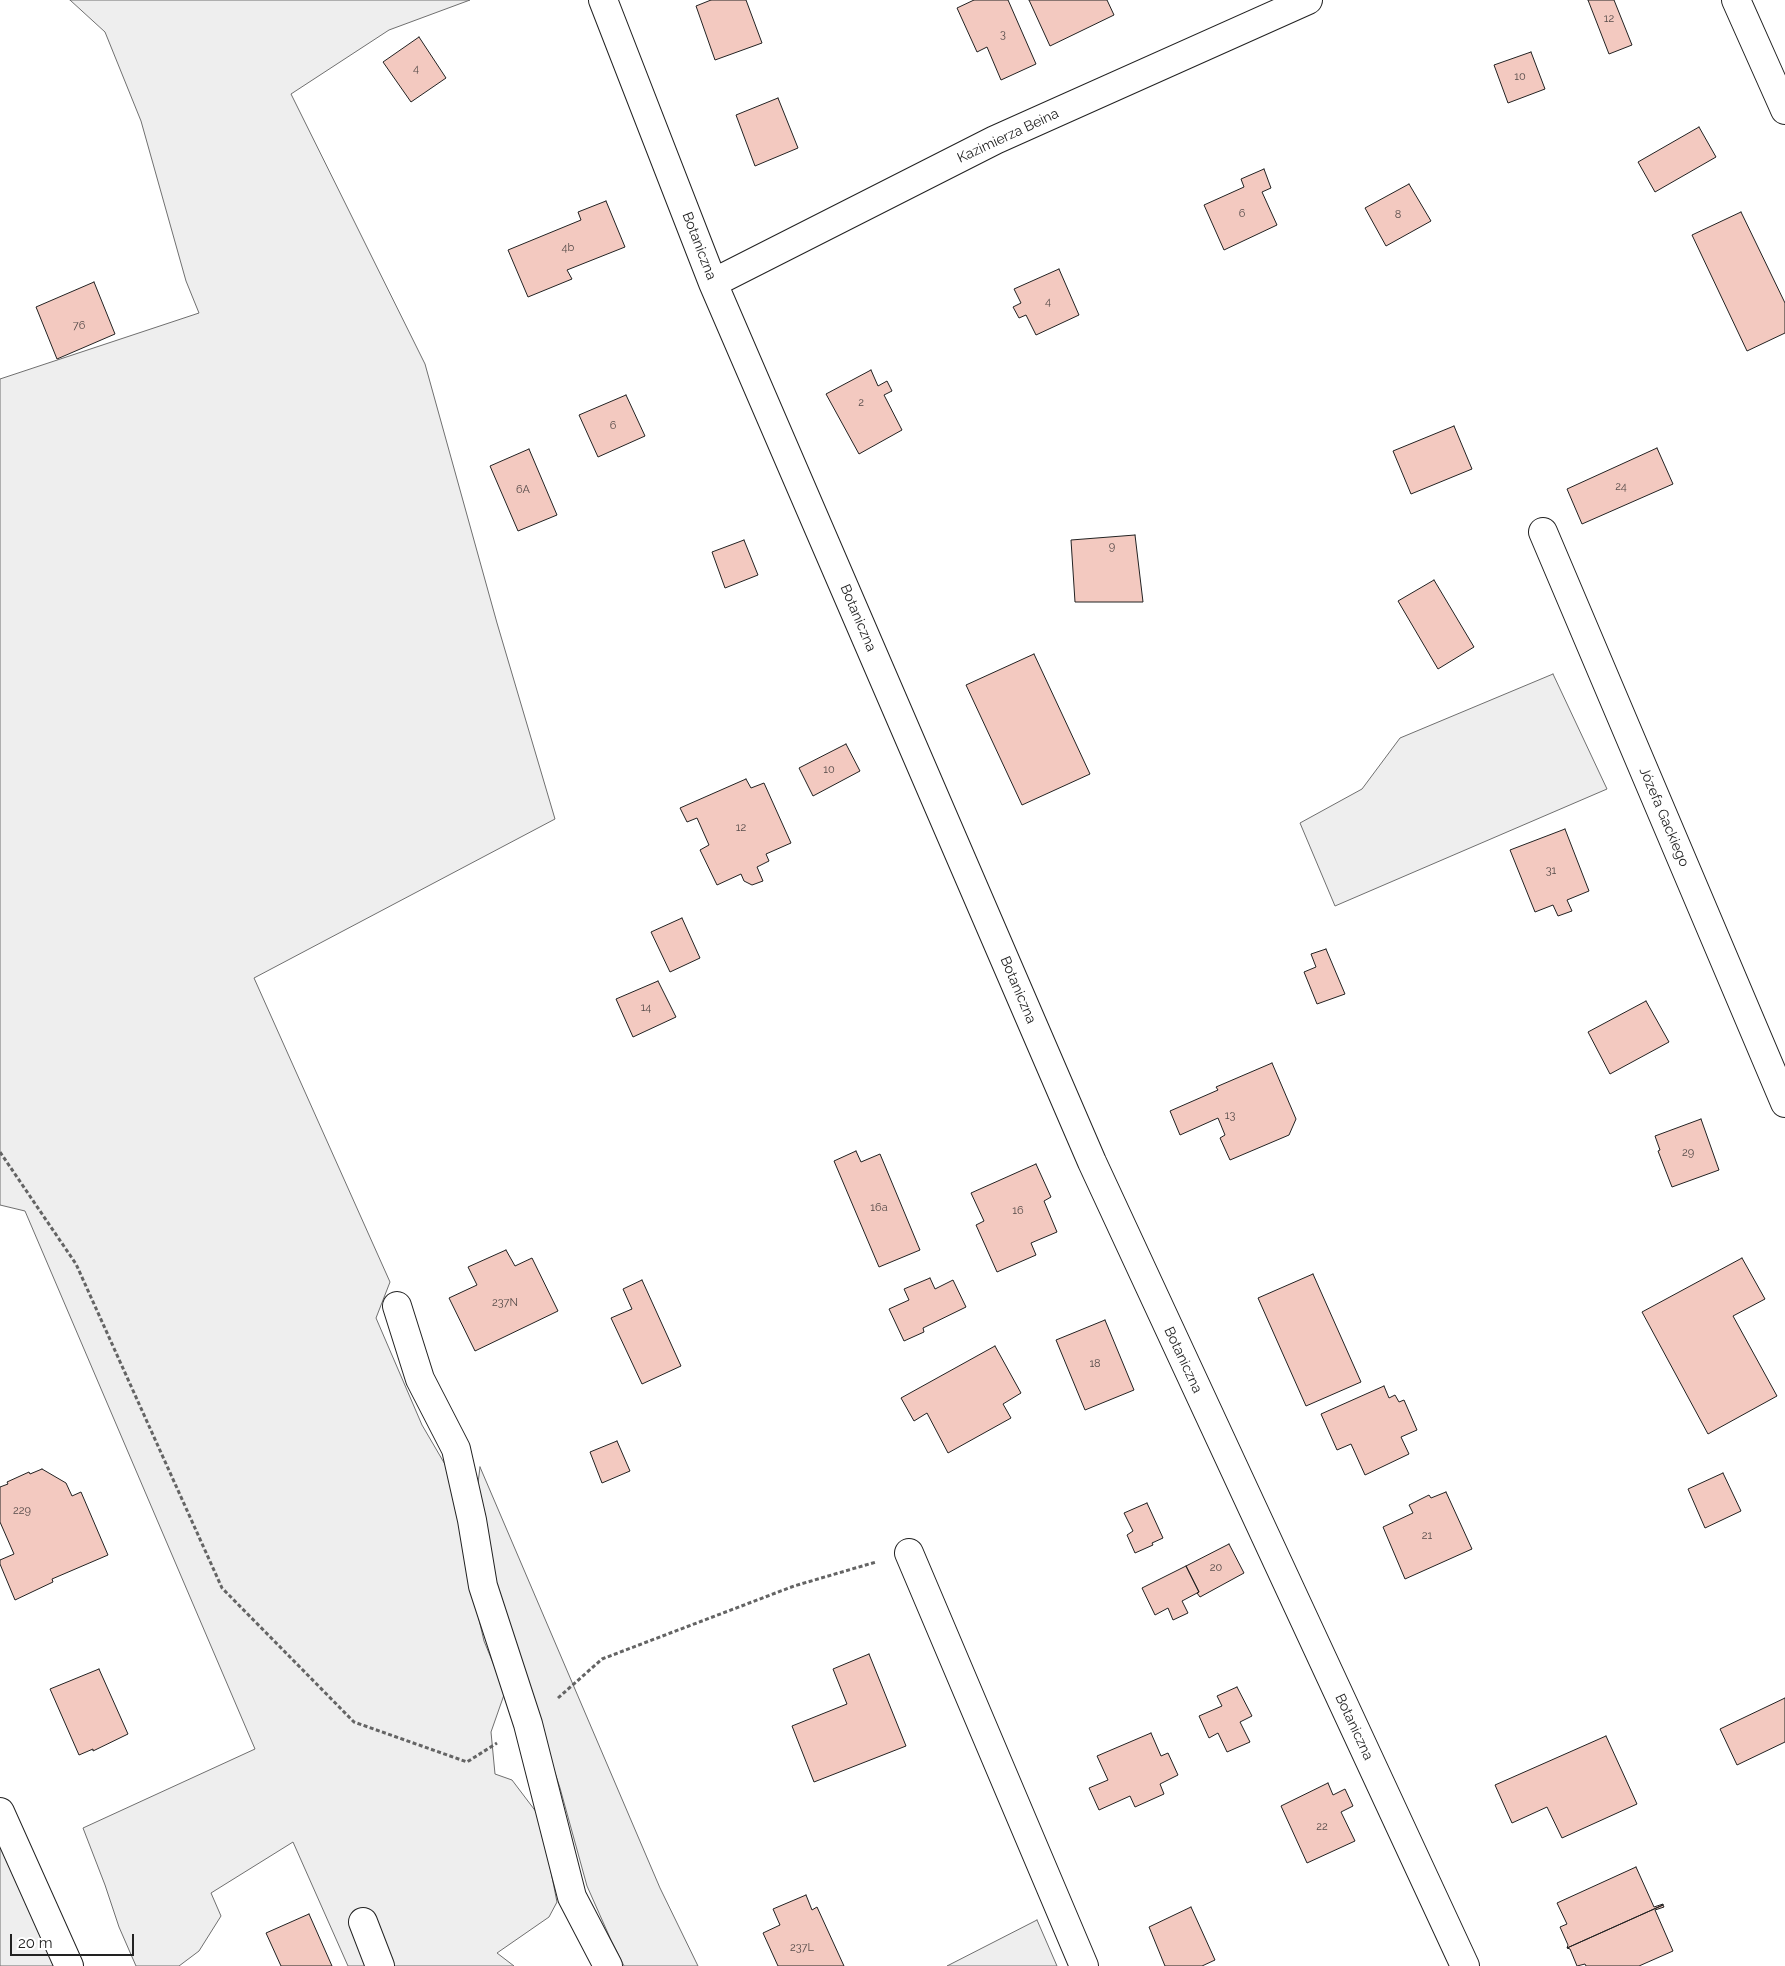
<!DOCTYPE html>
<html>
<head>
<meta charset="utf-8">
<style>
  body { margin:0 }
  #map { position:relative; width:1785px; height:1966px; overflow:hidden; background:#fff; font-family:Raleway,sans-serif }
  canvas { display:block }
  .scale { position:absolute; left:10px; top:1934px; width:124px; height:22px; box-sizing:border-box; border:2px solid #222; border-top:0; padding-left:6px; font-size:15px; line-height:18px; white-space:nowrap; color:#222; -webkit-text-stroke:4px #fff; paint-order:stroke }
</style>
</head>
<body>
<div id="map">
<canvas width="1785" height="1966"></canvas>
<div class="scale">20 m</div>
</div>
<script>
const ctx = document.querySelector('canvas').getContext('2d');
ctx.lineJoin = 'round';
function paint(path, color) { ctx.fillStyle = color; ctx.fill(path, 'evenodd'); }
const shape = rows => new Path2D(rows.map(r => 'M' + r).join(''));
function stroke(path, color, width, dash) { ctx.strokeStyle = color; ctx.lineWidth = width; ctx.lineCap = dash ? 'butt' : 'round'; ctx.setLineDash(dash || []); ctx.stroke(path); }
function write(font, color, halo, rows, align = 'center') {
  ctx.font = font + ' Raleway,sans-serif'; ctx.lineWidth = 4; ctx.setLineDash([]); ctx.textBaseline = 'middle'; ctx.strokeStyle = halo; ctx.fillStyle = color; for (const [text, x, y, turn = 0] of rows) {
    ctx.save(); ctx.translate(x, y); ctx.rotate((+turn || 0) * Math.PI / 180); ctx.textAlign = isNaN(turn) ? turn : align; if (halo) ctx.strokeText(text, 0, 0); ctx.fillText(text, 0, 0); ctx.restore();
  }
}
const green = shape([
  [70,0,470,0,389,30,291,94,425,364,497,623,555,819,254,978,390,1282,376,1318,422,1425,453,1478,474,1598,484,1641,505,1692,491,1732,495,1774,512,1780,540,1817,557,1902,549,1917,497,1953,514,1966,348,1966,293,1842,211,1893,221,1916,199,1951,179,1966,136,1966,119,1927,105,1885,83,1828,255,1749,25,1211,0,1205,0,379,199,313,186,281,141,121,105,32,70,0],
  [1553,674,1607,789,1335,906,1300,823,1362,789,1400,738,1553,674],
  [480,1467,660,1888,698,1966,624,1966,611,1940,587,1886,560,1788,532,1703,484,1549,477,1491,480,1467],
  [0,1843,55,1966,0,1966,0,1843],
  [1037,1920,1057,1966,947,1966,1037,1920]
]);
const building = shape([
  [711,0,746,0,762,43,715,60,696,6,711,0],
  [974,0,1008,0,1036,64,1001,80,987,47,977,52,957,8,974,0],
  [1029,0,1107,0,1114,15,1050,46,1029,0],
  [1588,0,1614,0,1632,45,1609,54,1588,0],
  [419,37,446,78,411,102,383,62,419,37],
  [1531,52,1545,89,1508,103,1494,65,1531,52],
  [778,98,798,148,755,166,736,115,778,98],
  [1699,127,1716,157,1655,192,1638,162,1699,127],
  [1264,169,1271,188,1262,192,1277,225,1224,250,1204,205,1244,187,1241,179,1264,169],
  [1409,184,1431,221,1386,246,1365,208,1409,184],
  [606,201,625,247,567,270,572,279,528,297,508,250,581,220,578,212,606,201],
  [1741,212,1785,303,1785,333,1747,351,1692,235,1741,212],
  [1059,269,1079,315,1036,335,1026,315,1019,318,1013,307,1021,303,1014,289,1059,269],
  [94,282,115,334,57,359,36,307,94,282],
  [871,370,878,386,887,381,892,391,884,395,902,430,859,454,826,394,871,370],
  [626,395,645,436,598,457,579,415,626,395],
  [1454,426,1472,469,1411,494,1393,451,1454,426],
  [1657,448,1673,484,1582,524,1567,489,1657,448],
  [529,449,557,515,518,531,490,466,529,449],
  [1135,535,1143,602,1075,602,1071,540,1135,535],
  [744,540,758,575,725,588,712,552,744,540],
  [1434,580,1474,647,1438,669,1398,601,1434,580],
  [1034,654,1090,774,1022,805,966,685,1034,654],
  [846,744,860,771,813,796,799,768,846,744],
  [746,779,751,788,764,783,791,843,766,854,769,861,757,867,763,881,752,885,744,881,741,874,717,885,700,850,709,845,697,818,687,822,680,808,746,779],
  [1565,829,1589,891,1567,900,1572,911,1558,916,1553,905,1535,912,1510,850,1565,829],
  [682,918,700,958,670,972,651,932,682,918],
  [1326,949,1345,994,1317,1004,1304,972,1316,967,1311,954,1326,949],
  [658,981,676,1017,633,1037,616,999,658,981],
  [1646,1001,1669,1042,1610,1074,1588,1032,1646,1001],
  [1272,1063,1296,1119,1289,1135,1230,1160,1220,1138,1225,1135,1218,1118,1180,1135,1170,1111,1218,1090,1216,1087,1272,1063],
  [1701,1119,1719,1170,1672,1187,1658,1151,1660,1150,1655,1136,1701,1119],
  [856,1151,861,1162,880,1154,920,1250,879,1267,834,1161,856,1151],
  [1036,1164,1051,1197,1044,1201,1057,1232,1031,1243,1036,1255,997,1272,976,1225,984,1221,971,1193,1036,1164],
  [506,1250,515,1266,532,1258,558,1311,475,1351,449,1298,477,1285,468,1267,506,1250],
  [1742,1258,1765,1299,1733,1316,1777,1396,1708,1434,1642,1312,1742,1258],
  [1313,1274,1361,1382,1306,1406,1258,1298,1313,1274],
  [930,1278,935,1289,953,1280,966,1307,923,1328,924,1332,904,1341,889,1309,909,1300,904,1289,930,1278],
  [642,1280,681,1366,642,1384,611,1318,632,1309,623,1289,642,1280],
  [1105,1320,1134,1390,1085,1410,1056,1340,1105,1320],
  [995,1346,1021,1393,1003,1404,1011,1418,948,1453,927,1413,914,1421,901,1398,995,1346],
  [1384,1386,1389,1398,1395,1395,1399,1402,1404,1400,1417,1430,1401,1437,1409,1454,1365,1475,1351,1444,1337,1450,1321,1414,1384,1386],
  [617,1441,630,1471,602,1483,590,1452,617,1441],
  [42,1469,66,1483,72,1496,81,1492,108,1555,52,1579,53,1582,15,1600,0,1564,0,1560,14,1554,0,1522,0,1487,8,1484,7,1482,29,1472,30,1474,42,1469],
  [1723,1473,1741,1511,1705,1528,1688,1489,1723,1473],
  [1446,1492,1472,1549,1405,1579,1383,1527,1413,1513,1409,1505,1429,1495,1431,1498,1446,1492],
  [1147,1503,1163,1538,1152,1543,1153,1545,1135,1553,1127,1535,1133,1531,1124,1513,1147,1503],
  [1229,1544,1244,1573,1200,1597,1197,1593,1199,1592,1186,1566,1229,1544],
  [1186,1566,1199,1592,1182,1601,1188,1613,1173,1620,1168,1608,1155,1615,1142,1588,1186,1566],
  [869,1654,906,1746,814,1782,792,1726,847,1704,833,1669,869,1654],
  [99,1669,128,1734,93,1751,93,1749,79,1755,50,1689,99,1669],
  [1237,1687,1252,1716,1240,1722,1250,1742,1227,1752,1218,1733,1209,1738,1199,1716,1222,1706,1217,1696,1237,1687],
  [1785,1698,1785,1742,1737,1765,1720,1729,1785,1698],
  [1151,1733,1161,1756,1168,1753,1178,1775,1160,1784,1164,1794,1135,1807,1130,1796,1099,1810,1089,1788,1108,1780,1097,1756,1151,1733],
  [1606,1736,1637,1804,1562,1838,1547,1807,1512,1823,1495,1785,1606,1736],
  [1328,1783,1333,1795,1345,1789,1353,1806,1341,1812,1355,1841,1307,1863,1281,1806,1328,1783],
  [1636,1867,1654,1907,1663,1904,1663,1905,1567,1948,1568,1945,1560,1927,1567,1924,1557,1903,1636,1867],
  [806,1895,812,1910,817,1907,844,1966,778,1966,763,1933,780,1925,773,1909,806,1895],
  [1663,1905,1664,1907,1655,1910,1673,1951,1639,1966,1586,1966,1585,1964,1577,1966,1570,1949,1567,1948,1663,1905],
  [1191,1907,1215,1960,1202,1966,1165,1966,1149,1927,1191,1907],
  [309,1914,332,1966,281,1966,266,1933,309,1914]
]);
const path = shape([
  [0,1152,76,1264,222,1588,354,1722,467,1762,497,1743],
  [558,1698,602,1659,794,1586,876,1562]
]);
const minor = shape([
  [603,0,713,283,1092,1162,1465,1966],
  [1736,0,1785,110],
  [713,283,995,140,1308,0],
  [1543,532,1785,1103],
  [397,1306,420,1379,456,1449,472,1520,483,1586,528,1724,572,1897,608,1966],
  [909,1553,1084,1966],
  [0,1812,69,1966],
  [363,1922,380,1966]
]);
const numberNames = [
  ["12",1609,19],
  ["3",1003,35],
  ["4",416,69],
  ["10",1520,77],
  ["6",1242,214],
  ["8",1398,215],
  ["4b",568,248],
  ["4",1048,302],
  ["76",79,326],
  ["2",861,403],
  ["6",613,426],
  ["24",1621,487],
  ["6A",523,490],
  ["9",1112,547],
  ["10",829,770],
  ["12",741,828],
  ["31",1551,871],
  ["14",646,1008],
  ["13",1230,1116],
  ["29",1688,1153],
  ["16a",879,1208],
  ["16",1018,1211],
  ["237N",505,1303],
  ["18",1095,1364],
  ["229",22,1511],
  ["21",1427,1536],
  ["20",1216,1568],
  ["22",1322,1827],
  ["237L",802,1948]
];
const streetNames = [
  ["Kazimierza Beina",1008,136,-25],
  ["Botaniczna",699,246,69],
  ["Botaniczna",858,618,67],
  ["Józefa Gackiego",1664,817,67],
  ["Botaniczna",1018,990,67],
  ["Botaniczna",1183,1360,65],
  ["Botaniczna",1354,1727,65]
];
paint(green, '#eee');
stroke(green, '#6f6f6f', 1);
paint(building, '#f3c9c0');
stroke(building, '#222', 1);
stroke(minor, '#222', 30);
stroke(path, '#646464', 3, [4, 2.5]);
stroke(minor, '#fff', 28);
write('11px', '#564c4a', null, numberNames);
write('14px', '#222', '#fff', streetNames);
</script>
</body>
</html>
